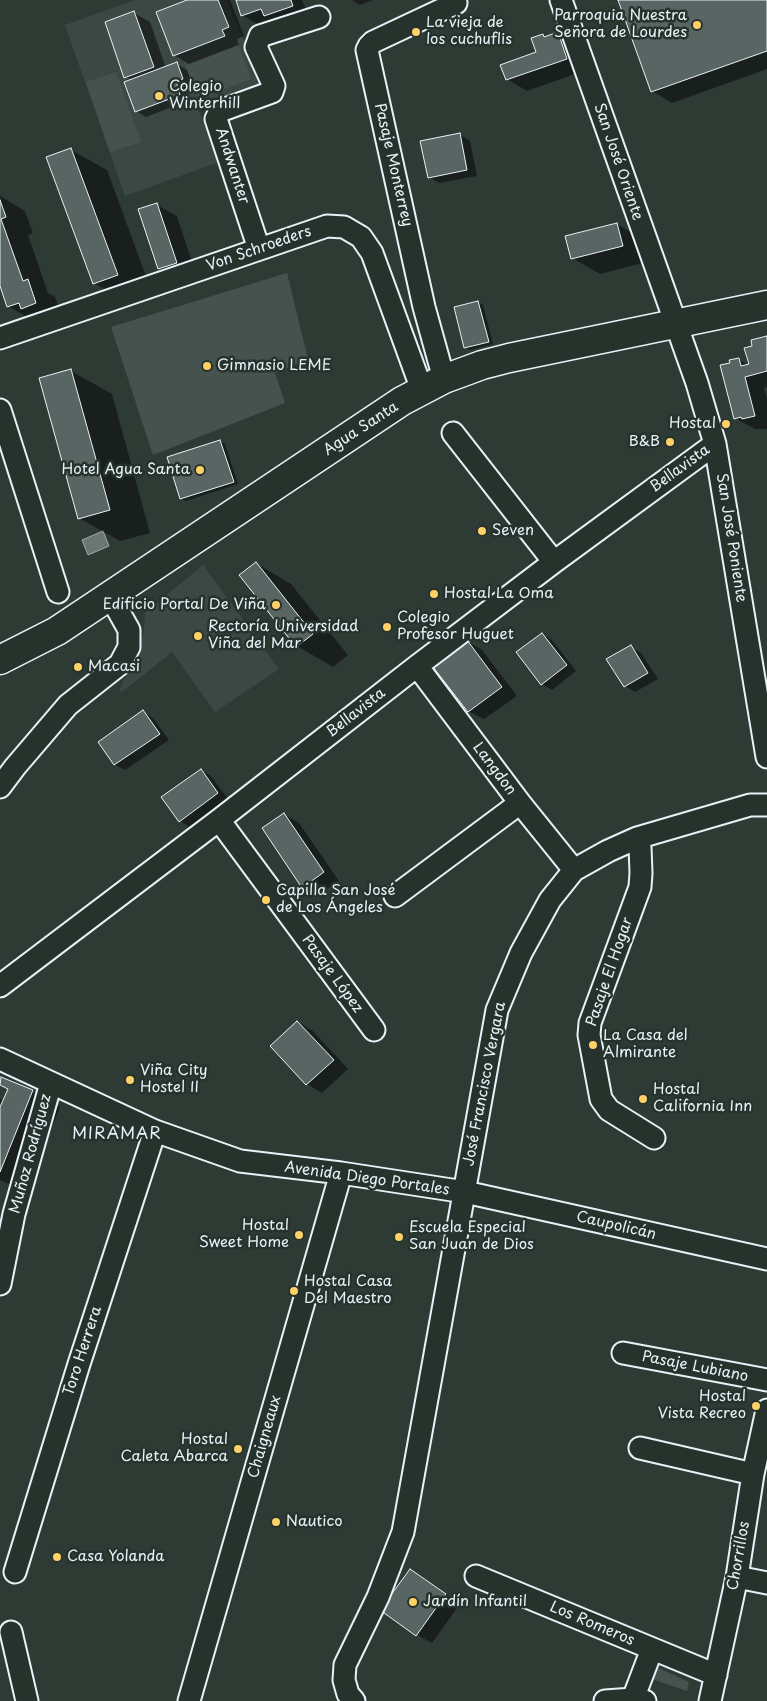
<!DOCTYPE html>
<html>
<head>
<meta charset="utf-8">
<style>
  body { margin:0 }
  canvas { display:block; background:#2e3b35 }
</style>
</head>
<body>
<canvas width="767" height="1701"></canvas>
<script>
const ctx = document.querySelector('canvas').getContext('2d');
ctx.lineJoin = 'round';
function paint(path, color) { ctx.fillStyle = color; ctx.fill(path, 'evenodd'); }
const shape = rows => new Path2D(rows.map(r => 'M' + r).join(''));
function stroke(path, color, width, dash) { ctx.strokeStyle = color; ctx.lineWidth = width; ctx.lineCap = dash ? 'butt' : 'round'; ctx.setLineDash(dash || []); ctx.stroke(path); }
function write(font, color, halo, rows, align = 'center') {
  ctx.font = font + ' "Playpen Sans",sans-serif'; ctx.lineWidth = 5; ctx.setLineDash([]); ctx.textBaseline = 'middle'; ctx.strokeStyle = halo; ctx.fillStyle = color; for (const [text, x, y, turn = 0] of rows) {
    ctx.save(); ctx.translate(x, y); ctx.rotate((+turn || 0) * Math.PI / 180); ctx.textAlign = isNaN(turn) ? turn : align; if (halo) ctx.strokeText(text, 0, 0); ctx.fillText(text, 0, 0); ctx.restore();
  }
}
const built = shape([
  [135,0,227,0,261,81,259,84,197,107,219,162,125,196,65,25],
  [203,565,279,669,215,712,172,652,122,692,119,690,136,658,144,629,145,613]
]);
const green = shape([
  [238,44,251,79,199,99,185,65],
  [116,72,141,142,110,152,86,82],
  [287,273,308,359,275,373,285,403,153,455,111,327],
  [654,1666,689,1682,687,1691,649,1678]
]);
const water = shape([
  [103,531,109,546,88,555,82,540,103,531]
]);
const shadow = shape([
  [190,0,230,0,244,36,237,39,239,45,189,64,174,55],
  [237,0,302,0,308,14,280,24,272,19,257,24,242,15],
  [352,0,373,0,360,5],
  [619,0,767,0,767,69,672,103,652,91],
  [134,13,150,22,166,68,177,64,187,70,192,84,185,87,190,100,146,117,136,111,132,80,125,77],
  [558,34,578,45,586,70,527,91,507,79,538,53,542,35,546,38],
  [460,135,470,141,477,176,439,183,429,177],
  [71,150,107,170,153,295,129,304,94,283],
  [0,196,25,211,33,233,28,235,48,293,55,297,63,319,36,322,8,306,0,283],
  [157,205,177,216,196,274,179,280,159,268],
  [617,224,644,240,650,261,600,274,572,258],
  [478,302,483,305,493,344,470,350,465,347],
  [767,338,767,387,764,388,767,399,767,429,755,429,735,418,731,364,738,359,750,366,754,347],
  [71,371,112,394,150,533,120,541,79,518],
  [220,441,225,444,238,484,186,501,181,499],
  [256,563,291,584,348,655,333,667,297,646,241,576],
  [542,634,552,640,576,671,552,690,542,684],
  [467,641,482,650,517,696,484,719,468,711],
  [631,647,641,653,658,679,635,692,625,686],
  [143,712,153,718,169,740,125,770,115,765,100,743],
  [201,770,211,776,228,799,190,827,180,821],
  [284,814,299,823,339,881,318,895,303,887],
  [298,1022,313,1031,348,1069,322,1093,307,1084,272,1046],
  [2,1079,32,1091,60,1107,26,1192,0,1180,0,1099,4,1100,9,1089,0,1084],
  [410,1570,425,1579,460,1604,432,1643,417,1635]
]);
const building = shape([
  [187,0,218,0,229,27,222,30,225,36,173,56,156,12,187,0],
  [236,0,291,0,293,6,264,16,261,9,241,16,236,0],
  [618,0,767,0,767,51,651,92,618,0],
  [134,11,154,67,124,78,105,22,134,11],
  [558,32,567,59,506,80,500,65,536,52,531,38,543,34,544,37,558,32],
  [177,62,183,79,176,81,180,95,135,112,124,82,177,62],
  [460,133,467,170,428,178,420,141,460,133],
  [71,148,118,275,93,284,46,157,71,148],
  [0,200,6,217,1,219,23,281,28,279,36,303,21,309,19,303,7,307,0,286,0,200],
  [157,203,177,263,158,269,138,209,157,203],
  [617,223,623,246,571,259,565,236,617,223],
  [478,301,489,342,464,348,454,307,478,301],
  [767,336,767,371,745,377,755,416,742,419,741,417,734,419,720,365,730,363,729,360,739,358,741,366,749,364,744,348,752,346,751,340,767,336],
  [71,369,110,510,78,519,39,378,71,369],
  [220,440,234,482,180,499,167,457,220,440],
  [256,562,313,634,296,647,239,575,256,562],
  [542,633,567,665,541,685,516,652,542,633],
  [467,640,502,687,468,712,433,667,467,640],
  [631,645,648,673,624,687,606,659,631,645],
  [143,710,160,734,114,765,98,742,143,710],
  [201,769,218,793,179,822,161,797,201,769],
  [284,813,324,872,302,888,262,828,284,813],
  [297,1021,334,1060,306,1085,270,1046,297,1021],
  [1,1077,33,1090,0,1172,0,1107,8,1089,0,1085,1,1077],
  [410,1569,446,1594,416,1636,380,1610,410,1569]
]);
const minor = shape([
  [561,0,697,383,715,444,767,757],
  [259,249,216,119,220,111,272,92,274,86,256,47,260,36,319,17],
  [0,338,327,226,344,227,361,237,372,253,422,390],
  [444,379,424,307,367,50,369,46,373,42,456,3],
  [0,410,58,592],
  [453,433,554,562],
  [417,666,520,803,574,870],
  [0,787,15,767,68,705,120,664,129,647,129,630,110,596],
  [219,820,374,1030],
  [637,838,640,847,641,873,640,887,590,1023,589,1035,601,1099,609,1110,654,1138],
  [395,896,520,803],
  [0,986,219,820,417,666,554,562,715,444],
  [0,1059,155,1131,240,1161,341,1173,465,1192,767,1259],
  [0,1284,14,1214,51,1083],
  [623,1353,767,1380],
  [640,1448,753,1474],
  [15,1572,79,1364,155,1131],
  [476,1576,716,1675],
  [737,1577,767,1583],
  [11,1632,27,1701],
  [633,1699,652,1649],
  [189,1701,341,1173],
  [354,1701,348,1694,344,1680,345,1665,378,1597,403,1532,497,1010,521,953,550,900,574,870,608,851,637,838,750,805,767,805],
  [605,1701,633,1699,645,1701],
  [710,1701,737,1577,753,1474,767,1410]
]);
const major = shape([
  [0,660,57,631,402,401,444,379,482,365,509,358,767,305]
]);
const markers = [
  [697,25,5,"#ffd166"],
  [416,32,5,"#ffd166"],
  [159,96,5,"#ffd166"],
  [207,366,5,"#ffd166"],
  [726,424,5,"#ffd166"],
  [670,442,5,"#ffd166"],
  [200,470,5,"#ffd166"],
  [482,531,5,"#ffd166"],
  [434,594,5,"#ffd166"],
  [276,605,5,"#ffd166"],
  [387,627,5,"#ffd166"],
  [198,636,5,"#ffd166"],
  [78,667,5,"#ffd166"],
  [266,900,5,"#ffd166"],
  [593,1045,5,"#ffd166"],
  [130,1080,5,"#ffd166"],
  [643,1099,5,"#ffd166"],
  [299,1235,5,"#ffd166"],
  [399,1237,5,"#ffd166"],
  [294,1291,5,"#ffd166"],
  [756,1406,5,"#ffd166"],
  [238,1449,5,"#ffd166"],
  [276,1522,5,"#ffd166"],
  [57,1557,5,"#ffd166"],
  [413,1602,5,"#ffd166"]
];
const poiNames = [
  ["Parroquia Nuestra",687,16,"right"],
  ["Señora de Lourdes",687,33,"right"],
  ["La vieja de",426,23],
  ["los cuchuflis",426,40],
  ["Colegio",169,87],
  ["Winterhill",169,104],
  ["Gimnasio LEME",217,366],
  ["Hostal",716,424,"right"],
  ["B&B",660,442,"right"],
  ["Hotel Agua Santa",190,470,"right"],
  ["Seven",492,531],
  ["Hostal La Oma",444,594],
  ["Edificio Portal De Viña",266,605,"right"],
  ["Colegio",397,618],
  ["Profesor Huguet",397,635],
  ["Rectoría Universidad",208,627],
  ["Viña del Mar",208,644],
  ["Macasi",88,667],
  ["Capilla San José",276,891],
  ["de Los Ángeles",276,908],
  ["La Casa del",603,1036],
  ["Almirante",603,1053],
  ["Viña City",140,1071],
  ["Hostel II",140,1088],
  ["Hostal",653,1090],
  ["California Inn",653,1107],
  ["Hostal",289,1226,"right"],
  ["Sweet Home",289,1243,"right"],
  ["Escuela Especial",409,1228],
  ["San Juan de Dios",409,1245],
  ["Hostal Casa",304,1282],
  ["Del Maestro",304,1299],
  ["Hostal",746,1397,"right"],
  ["Vista Recreo",746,1414,"right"],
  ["Hostal",228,1440,"right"],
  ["Caleta Abarca",228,1457,"right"],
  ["Nautico",286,1522],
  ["Casa Yolanda",67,1557],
  ["Jardín Infantil",423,1602]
];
const streetNames = [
  ["San José Oriente",618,162,71],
  ["Pasaje Monterrey",393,165,77],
  ["Andwanter",232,166,72],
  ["Von Schroeders",259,249,-19],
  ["Agua Santa",361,429,-33],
  ["Bellavista",680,469,-36],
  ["San José Poniente",731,538,81],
  ["Bellavista",356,713,-38],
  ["Langdon",494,769,53],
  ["Pasaje El Hogar",610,972,-71],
  ["Pasaje López",332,974,54],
  ["José Francisco Vergara",485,1084,-79],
  ["Muñoz Rodríguez",31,1154,-75],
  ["Avenida Diego Portales",367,1179,8],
  ["Caupolicán",616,1226,13],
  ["Toro Herrera",83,1351,-72],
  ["Pasaje Lubiano",695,1367,11],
  ["Chaigneaux",265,1437,-74],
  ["Chorrillos",739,1556,-80],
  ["Los Romeros",592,1624,23]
];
const neighbourhoodNames = [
  ["MIRAMAR",117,1135]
];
paint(built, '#3b4843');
paint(green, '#45524e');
paint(water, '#6b7775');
stroke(water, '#9da8a9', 1);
paint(shadow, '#0007');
paint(building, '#596563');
stroke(building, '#e8f1f8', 1);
stroke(minor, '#e8f1f8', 25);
stroke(major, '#e8f1f8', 31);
stroke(minor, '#26332d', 21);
stroke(major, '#26332d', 28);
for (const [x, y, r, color] of markers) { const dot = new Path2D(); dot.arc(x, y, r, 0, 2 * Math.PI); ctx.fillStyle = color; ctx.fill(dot); stroke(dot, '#26332d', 2); }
write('15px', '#e8f1f8', '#26332d', poiNames, 'left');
write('15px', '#e8f1f8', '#26332d', streetNames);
ctx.letterSpacing = '1px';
write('16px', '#e8f1f8', '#26332d', neighbourhoodNames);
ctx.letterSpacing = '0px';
</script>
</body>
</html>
